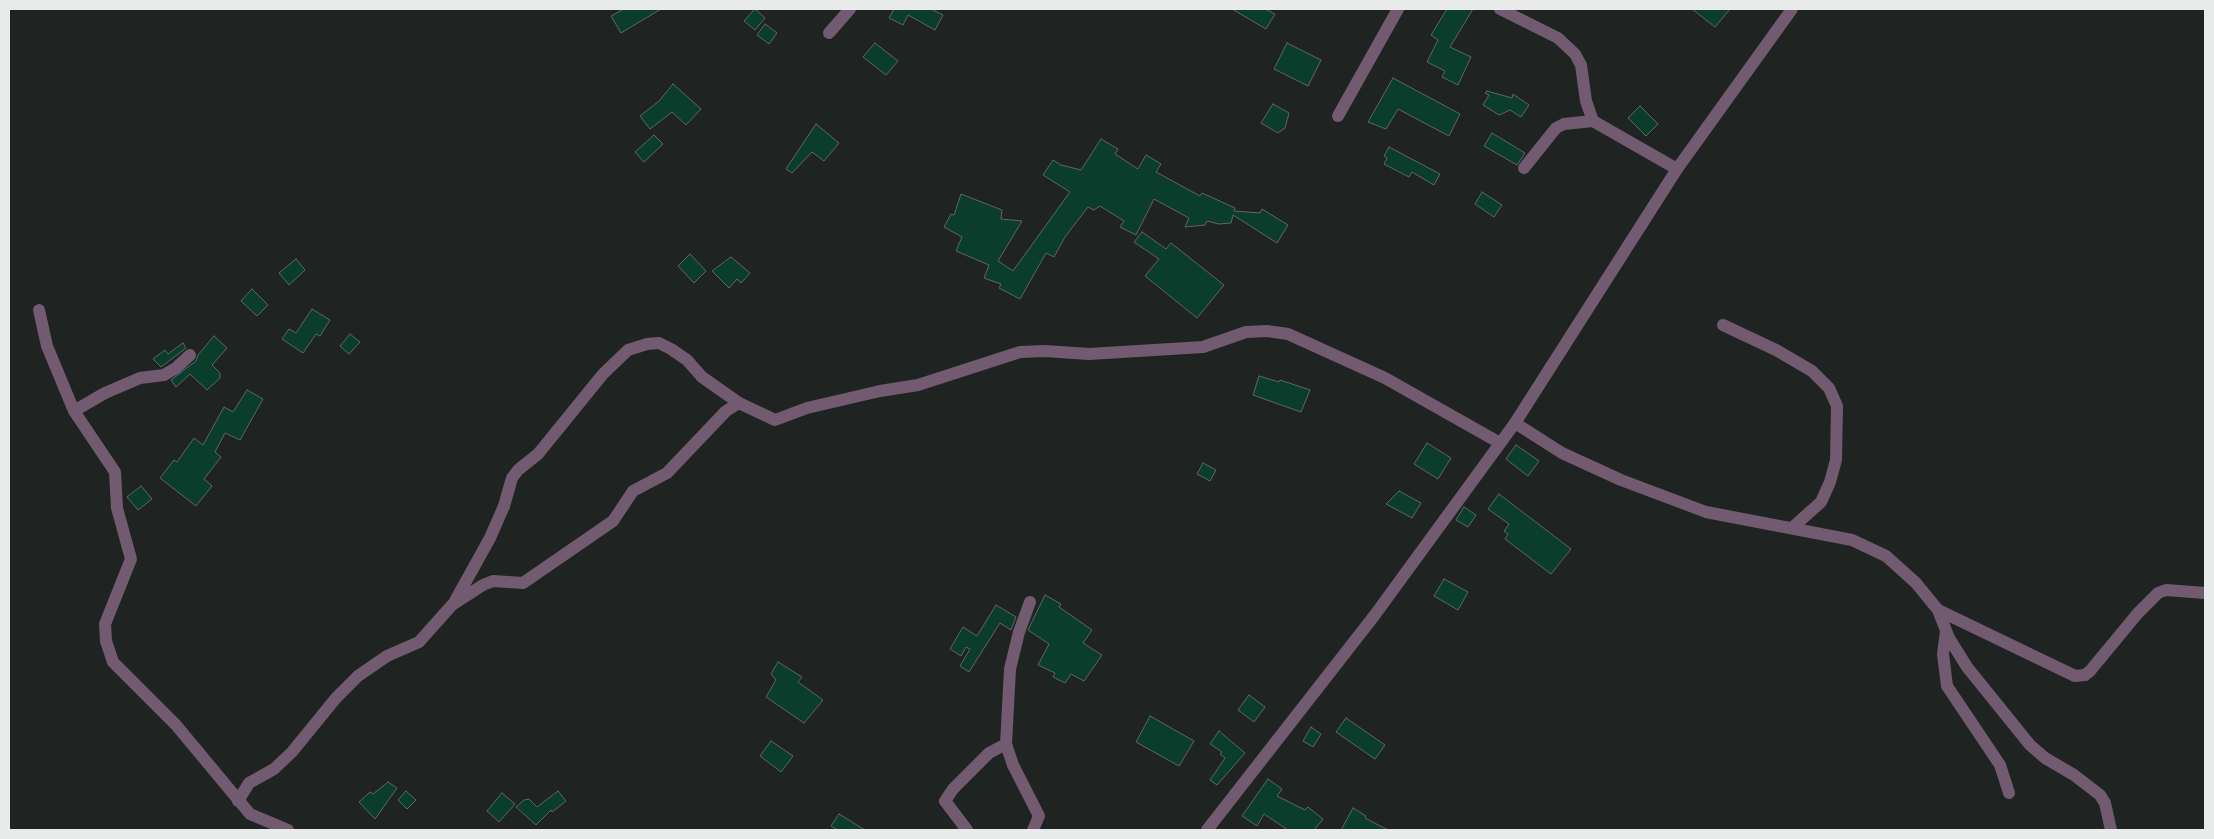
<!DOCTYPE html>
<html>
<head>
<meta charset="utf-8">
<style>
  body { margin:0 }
  #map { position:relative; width:2214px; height:839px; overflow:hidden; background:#1f2422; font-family:"Titillium Web",sans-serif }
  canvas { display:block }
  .frame { position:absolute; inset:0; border:10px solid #e8ebea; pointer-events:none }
</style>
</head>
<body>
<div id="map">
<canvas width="2214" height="839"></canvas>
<div class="frame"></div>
</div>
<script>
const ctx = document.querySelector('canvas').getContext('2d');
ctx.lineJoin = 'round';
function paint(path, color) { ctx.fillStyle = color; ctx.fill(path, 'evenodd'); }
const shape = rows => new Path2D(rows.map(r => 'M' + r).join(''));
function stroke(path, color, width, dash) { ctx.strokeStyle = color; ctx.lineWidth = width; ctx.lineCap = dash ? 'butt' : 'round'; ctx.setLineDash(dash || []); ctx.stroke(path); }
const building = shape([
  [624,9,661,9,621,33,611,16,624,9],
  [755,9,765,18,755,30,744,21,755,9],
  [894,9,931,9,943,15,935,30,908,15,903,25,889,18,894,9],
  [1232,9,1265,9,1275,14,1266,29,1232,9],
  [1447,9,1473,9,1450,47,1471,57,1458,85,1442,77,1445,71,1427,62,1438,40,1431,35,1447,9],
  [1692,9,1730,9,1715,27,1692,9],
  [765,24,777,33,769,44,757,35,765,24],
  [875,43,898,61,886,75,863,57,875,43],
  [1287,43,1321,60,1308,86,1274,69,1287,43],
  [1393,78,1460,114,1449,136,1398,109,1386,129,1368,122,1393,78],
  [673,84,701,109,686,125,672,112,650,129,640,116,659,101,673,84],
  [1487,91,1512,98,1513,94,1529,105,1521,117,1510,110,1499,115,1483,105,1489,95,1485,93,1487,91],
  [1273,104,1289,113,1285,128,1278,133,1261,123,1273,104],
  [1640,106,1658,124,1646,136,1628,118,1640,106],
  [816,124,839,143,824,161,812,152,792,173,786,169,816,124],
  [1492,133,1525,153,1517,165,1484,146,1492,133],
  [654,135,663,144,644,162,635,152,654,135],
  [1101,139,1118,149,1115,154,1138,169,1146,155,1161,164,1156,172,1200,196,1202,193,1235,208,1234,211,1260,213,1262,209,1288,225,1277,243,1233,215,1231,223,1219,224,1207,221,1205,225,1185,227,1189,218,1154,199,1136,235,1120,227,1124,221,1100,206,1094,210,1088,207,1065,237,1054,257,1046,253,1020,299,999,288,1001,284,984,278,989,265,956,251,962,237,944,227,951,214,954,215,961,194,1002,210,1001,219,1022,221,998,261,1013,271,1070,192,1043,175,1053,160,1061,165,1081,170,1101,139],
  [1389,147,1440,174,1434,185,1412,172,1409,177,1384,164,1387,158,1384,156,1389,147],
  [1482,192,1502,205,1494,217,1475,204,1482,192],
  [1142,232,1166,249,1171,243,1224,285,1197,318,1145,276,1159,259,1134,242,1142,232],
  [690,254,706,271,694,283,678,266,690,254],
  [731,257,750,273,741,283,737,279,729,288,712,271,731,257],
  [296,259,305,270,289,285,279,273,296,259],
  [252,289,268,305,257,316,241,301,252,289],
  [312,309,330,320,320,336,316,334,303,353,282,339,289,329,296,333,312,309],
  [350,334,360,342,349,354,340,346,350,334],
  [214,336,227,348,212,365,220,373,220,378,207,390,190,374,176,387,171,380,196,361,198,355,214,336],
  [183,343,186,348,161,367,153,359,165,350,168,354,183,343],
  [1259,376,1279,382,1280,380,1310,390,1301,412,1253,395,1259,376],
  [247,390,263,399,240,440,225,433,215,452,221,457,204,479,212,486,196,506,160,478,174,460,177,462,194,438,203,445,224,407,233,412,247,390],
  [1427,443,1451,458,1438,479,1414,464,1427,443],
  [1516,445,1539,461,1528,476,1506,459,1516,445],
  [1203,463,1216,470,1210,481,1197,474,1203,463],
  [141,486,152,499,138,510,127,497,141,486],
  [1399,491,1421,503,1412,518,1386,504,1399,491],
  [1499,494,1571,549,1551,574,1505,539,1508,534,1504,531,1509,524,1488,509,1499,494],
  [1464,507,1476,515,1468,527,1456,520,1464,507],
  [1444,579,1468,592,1458,610,1434,596,1444,579],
  [1045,595,1061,604,1059,607,1092,630,1083,643,1102,655,1084,681,1071,674,1065,683,1053,677,1055,673,1038,665,1049,644,1028,630,1045,595],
  [996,605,1016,617,1011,630,1000,623,969,672,960,666,970,649,966,647,961,656,950,649,963,627,977,636,996,605],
  [778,662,802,677,798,682,823,700,804,723,766,697,776,680,771,674,778,662],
  [1249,695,1265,707,1254,722,1238,710,1249,695],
  [1150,716,1194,741,1179,766,1136,742,1150,716],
  [1346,718,1385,745,1375,759,1336,732,1346,718],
  [1311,727,1321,734,1313,747,1303,741,1311,727],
  [1219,731,1245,753,1217,785,1210,780,1225,758,1220,754,1222,752,1210,744,1219,731],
  [771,741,793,756,781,772,760,756,771,741],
  [1268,779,1282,789,1277,796,1305,810,1308,807,1323,819,1314,830,1288,830,1264,814,1257,826,1242,816,1268,779],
  [388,782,397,788,375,819,359,802,370,792,373,794,388,782],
  [406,791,416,800,407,809,398,800,406,791],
  [558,791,566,801,552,812,551,810,536,825,516,807,524,800,529,799,537,807,558,791],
  [502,793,515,804,499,822,487,811,502,793],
  [1353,808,1366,816,1365,818,1388,830,1341,830,1353,808],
  [839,814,865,830,838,830,831,826,839,814]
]);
const minor = shape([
  [1500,9,1558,38,1575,54,1581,65,1586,101,1593,121,1677,169],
  [829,33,850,9],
  [1338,116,1398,9],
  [1524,168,1556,128,1564,124,1593,121],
  [39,310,47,346,74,411,115,472,117,508,131,559,105,624,106,641,113,662,176,725,250,814,288,830],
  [1723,325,1776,350,1812,371,1829,388,1837,406,1836,460,1830,482,1821,502,1792,528],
  [74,411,105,393,140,378,164,375,176,368,190,355],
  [1515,423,1562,453,1621,480,1706,512,1852,540,1886,556,1916,583,1938,610,2075,676,2085,675,2090,671,2138,613,2158,593,2166,590,2205,593],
  [455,601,490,538,504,506,512,478,518,470,538,454,603,374,628,350,647,344,659,343,671,349,687,360,702,377,739,403],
  [1938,610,1949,638,1967,667,2030,745,2045,758,2074,775,2100,795,2105,803,2111,830],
  [1946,631,1943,654,1947,686,2000,765,2009,793],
  [1006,744,1013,765,1039,816,1033,830],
  [238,801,249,783,274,769,292,752,336,698,358,676,387,656,419,642,452,605,483,585,493,581,523,583,613,521,633,491,667,473,726,411,739,403,775,420,807,408,880,391,918,385,1020,352,1045,351,1089,354,1203,347,1246,332,1267,331,1288,334,1385,378,1500,443],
  [967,830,945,801,953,789,989,753,1006,744,1010,669,1019,632,1030,602]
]);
const tertiary = shape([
  [1207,830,1374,616,1515,423,1677,169,1792,9]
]);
paint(building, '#0b3d2c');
stroke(building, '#616663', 1);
stroke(minor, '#725a70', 12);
stroke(tertiary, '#725a70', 12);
</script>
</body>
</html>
